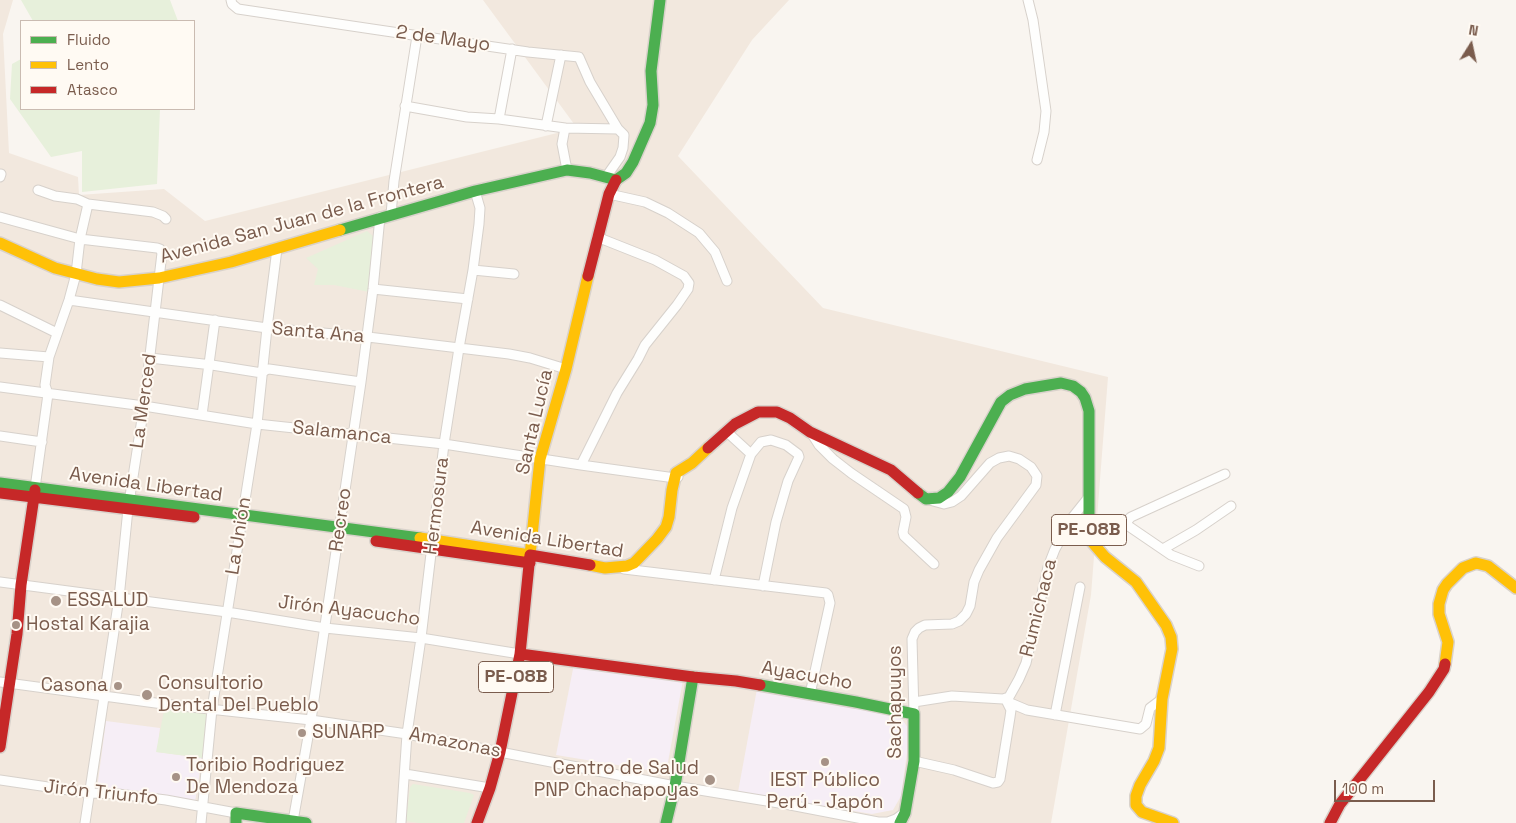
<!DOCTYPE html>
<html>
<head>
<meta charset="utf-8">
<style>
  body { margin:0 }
  #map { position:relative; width:1516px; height:823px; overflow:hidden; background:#f9f5f0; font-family:"Space Grotesk",sans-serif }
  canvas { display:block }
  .legend { position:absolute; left:20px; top:20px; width:175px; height:90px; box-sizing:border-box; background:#fffaf3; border:1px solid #cabbb1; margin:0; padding:6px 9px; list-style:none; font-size:15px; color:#7a5c4d }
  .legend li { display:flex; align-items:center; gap:10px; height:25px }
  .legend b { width:25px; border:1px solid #cabbb1 }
  .north { position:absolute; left:1446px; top:20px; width:50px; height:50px; -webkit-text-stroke:4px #fffaf3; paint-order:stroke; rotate:10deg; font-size:14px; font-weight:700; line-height:20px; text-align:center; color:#7a5c4d }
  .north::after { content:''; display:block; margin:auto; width:18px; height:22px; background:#7a5c4d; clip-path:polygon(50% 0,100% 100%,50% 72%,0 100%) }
  .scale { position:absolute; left:1334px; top:780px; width:101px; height:22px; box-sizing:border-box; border:2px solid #7a5c4d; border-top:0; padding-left:6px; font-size:15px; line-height:18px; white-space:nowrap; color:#7a5c4d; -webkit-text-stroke:4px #fffaf3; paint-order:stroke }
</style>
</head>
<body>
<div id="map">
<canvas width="1516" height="823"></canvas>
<ul class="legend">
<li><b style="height:6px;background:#4caf50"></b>Fluido</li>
<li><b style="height:6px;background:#ffc107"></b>Lento</li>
<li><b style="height:6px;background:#c62828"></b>Atasco</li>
</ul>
<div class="north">N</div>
<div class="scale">100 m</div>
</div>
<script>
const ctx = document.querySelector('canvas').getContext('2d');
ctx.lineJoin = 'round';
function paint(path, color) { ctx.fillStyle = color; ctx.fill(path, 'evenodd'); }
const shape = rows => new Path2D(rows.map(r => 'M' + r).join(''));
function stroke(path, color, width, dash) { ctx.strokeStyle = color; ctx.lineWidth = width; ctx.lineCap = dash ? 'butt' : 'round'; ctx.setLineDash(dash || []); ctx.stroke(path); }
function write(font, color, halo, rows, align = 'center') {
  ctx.font = font + ' "Space Grotesk",sans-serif'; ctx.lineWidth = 4; ctx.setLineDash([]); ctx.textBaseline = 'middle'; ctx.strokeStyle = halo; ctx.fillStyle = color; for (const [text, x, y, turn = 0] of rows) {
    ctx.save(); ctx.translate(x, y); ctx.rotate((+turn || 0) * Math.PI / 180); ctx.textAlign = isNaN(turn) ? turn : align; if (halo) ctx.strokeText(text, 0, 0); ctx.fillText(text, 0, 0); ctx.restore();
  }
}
const residential = shape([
  [0,0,13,0,3,34,9,153,78,177,79,195,164,189,205,221,577,128,483,0,789,0,752,40,678,156,823,308,1108,377,1091,595,1051,823,0,823]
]);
const education = shape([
  [574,664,683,680,666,773,556,755],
  [757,689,900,716,910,731,901,796,893,810,872,814,738,792],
  [106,721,160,728,157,752,202,758,195,802,97,789]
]);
const green = shape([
  [21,0,170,0,178,21,33,21],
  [21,59,21,109,160,109,157,184,82,192,82,151,51,157,10,99,12,64],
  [367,231,379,241,369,292,334,285,314,285,318,269,306,258],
  [165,705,210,712,202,758,156,752],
  [413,784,470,793,474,795,464,823,419,823,406,821,410,787]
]);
const street = shape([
  [231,0,232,4,238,9,372,29,528,52,579,57,590,82,618,129],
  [1028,0,1033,20,1046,111,1044,132,1037,160],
  [512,49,499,119,565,128,618,129,624,135,623,148,620,157,606,177],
  [405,106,467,117,499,119],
  [546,126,561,55],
  [565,128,562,144,567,170],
  [0,177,1,174],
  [38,190,55,196,77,199,88,204,153,212,163,216,166,219],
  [609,194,645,202,668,213,699,233,715,252,727,281],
  [391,214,394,181,417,36],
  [0,217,80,239,157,248,160,249,162,253,144,406,128,509,119,598,85,823],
  [473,270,514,274],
  [373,289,468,299],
  [69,300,267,328,368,337,509,354,530,358,566,369],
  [0,305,57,333],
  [0,353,49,357],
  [150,358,212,365,262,373,266,370,269,369,361,382],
  [0,387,144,406,257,424,444,444,581,465,675,478,678,477],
  [202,415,215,320],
  [727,432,751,454],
  [812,434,819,445,833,459,851,473,904,509,906,517,903,532,904,536,934,564],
  [0,436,42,442],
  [581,465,617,393,638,359,645,345,677,305,688,289,689,283,684,276,655,260,597,237],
  [35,488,48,394,45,385,49,357,69,300,76,274,80,239,88,204],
  [1127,525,1128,520,1131,517,1225,474],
  [1092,542,1119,525,1123,524,1127,525,1171,555,1199,566],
  [1163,549,1196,530,1231,506],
  [624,569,826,593,828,595,830,603,810,694],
  [714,580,732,508,751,454,761,442,771,440,786,445,798,454,799,457,788,481,776,522,763,586],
  [0,582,227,612,325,628,421,638,520,654],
  [0,682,163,704,311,720,407,734,675,786,785,804,878,822,888,822,896,819,904,813],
  [914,702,952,696,1003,699,1009,697,1019,679,1026,663,1048,567,1055,549,1072,518,1088,498],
  [1008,702,1027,710,1140,729,1146,724,1150,708,1162,699],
  [914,714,912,639,915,632,919,628,925,625,952,624,959,621,966,614,970,606,974,582,979,570,997,538,1036,485,1037,476,1031,467,1019,459,1009,456,999,458,990,463,961,496,952,502,944,504,933,501],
  [1055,715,1080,587],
  [914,761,954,770,993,783,998,782,1000,779,1010,717,1011,710,1006,700],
  [405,774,490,788],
  [0,780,89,793,118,794,166,800,236,813],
  [293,821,311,720,361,382,373,289,380,217],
  [201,823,212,709,257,424,267,328,277,249],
  [401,823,407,734,421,638,444,444,459,348,473,270,479,224,480,208,475,191]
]);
const fast = shape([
  [616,180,626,173,633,162,650,123,653,105,651,71,660,0],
  [340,230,475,191,567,170,590,173,616,180],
  [0,483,420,538],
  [918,493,926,499,939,498,948,492,960,477,1001,402,1010,395,1025,389,1061,383,1073,386,1081,392,1085,398,1089,411,1089,532],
  [760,685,856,702,914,714,914,761,905,813,900,823],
  [236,823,236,813,306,823],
  [666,823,675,786,693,677]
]);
const slow = shape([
  [0,243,55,268,97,279,119,282,159,278,231,262,340,230],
  [1089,532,1092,542,1105,557,1136,582,1166,625,1171,637,1172,649,1162,699,1159,748,1154,761,1140,785,1136,796,1136,805,1142,812,1173,823],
  [420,538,530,555,540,459,566,369,588,276],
  [590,565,605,568,627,566,634,563,657,539,666,527,669,517,672,490,676,473,692,463,708,448],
  [1445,664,1448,642,1439,614,1439,604,1443,590,1447,584,1463,568,1476,563,1488,566,1516,588]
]);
const jam = shape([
  [588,276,609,194,616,180],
  [708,448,735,424,758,412,777,412,790,418,810,432,891,470,918,493],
  [0,493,194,517],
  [376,541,530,563],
  [520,654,693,677,736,681,760,685],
  [0,747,17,634,21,585,35,490],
  [477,823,490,788,500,752,520,654,530,555,590,565],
  [1330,823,1340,804,1429,692,1444,669,1445,664]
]);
const markers = [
  [56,601,6,"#a69286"],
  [16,625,5,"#a69286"],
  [118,686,5,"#a69286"],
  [147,695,6,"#a69286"],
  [302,733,5,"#a69286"],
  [825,762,5,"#a69286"],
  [176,777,5,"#a69286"],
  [710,780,6,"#a69286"]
];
const shields = [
  [1089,530,75],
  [516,677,75]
];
const shieldNames = [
  ["PE-08B",1089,530],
  ["PE-08B",516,677]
];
const streetNames = [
  ["2 de Mayo",443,39,8],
  ["Avenida San Juan de la Frontera",302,220,-15],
  ["Santa Ana",318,333,5],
  ["La Merced",144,401,-82],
  ["Santa Lucía",535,422,-77],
  ["Salamanca",342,433,6],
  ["Avenida Libertad",146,485,8],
  ["Hermosura",437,506,-83],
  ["Recreo",341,520,-82],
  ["La Unión",239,536,-81],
  ["Avenida Libertad",547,540,9],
  ["Rumichaca",1039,608,-76],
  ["Jirón Ayacucho",349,611,7],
  ["Ayacucho",807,676,10],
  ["Sachapuyos",896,702,-90],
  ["Amazonas",455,743,11],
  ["Jirón Triunfo",101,793,6]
];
const poiNames = [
  ["ESSALUD",67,601],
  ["Hostal Karajia",26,625],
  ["Consultorio",158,684],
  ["Dental Del Pueblo",158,706],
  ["Casona",108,686,"right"],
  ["SUNARP",312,733],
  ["Toribio Rodriguez",186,766],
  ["De Mendoza",186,788],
  ["Centro de Salud",699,769,"right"],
  ["PNP Chachapoyas",699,791,"right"],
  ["IEST Público",825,781,"center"],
  ["Perú - Japón",825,803,"center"]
];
paint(residential, '#f2e8de');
paint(education, '#f6eef6');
paint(green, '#e7f0db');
stroke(street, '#d7d1cb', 11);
stroke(fast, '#d9d2cb', 14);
stroke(slow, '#d9d2cb', 14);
stroke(jam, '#d9d2cb', 14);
stroke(street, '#fefefd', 9);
stroke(fast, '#4caf50', 11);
stroke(slow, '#ffc107', 11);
stroke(jam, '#c62828', 11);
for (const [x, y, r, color] of markers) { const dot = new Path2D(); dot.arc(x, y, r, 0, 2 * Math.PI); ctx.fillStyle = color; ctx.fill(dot); stroke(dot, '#fffaf3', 2); }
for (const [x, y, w] of shields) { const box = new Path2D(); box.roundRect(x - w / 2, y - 15.5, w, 31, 4); ctx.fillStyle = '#fffaf3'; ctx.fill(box); stroke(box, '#7a5c4d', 1); }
write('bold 18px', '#7a5c4d', null, shieldNames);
write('19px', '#7a5c4d', '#fffaf3', streetNames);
write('19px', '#7a5c4d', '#fffaf3', poiNames, 'left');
</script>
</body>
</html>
